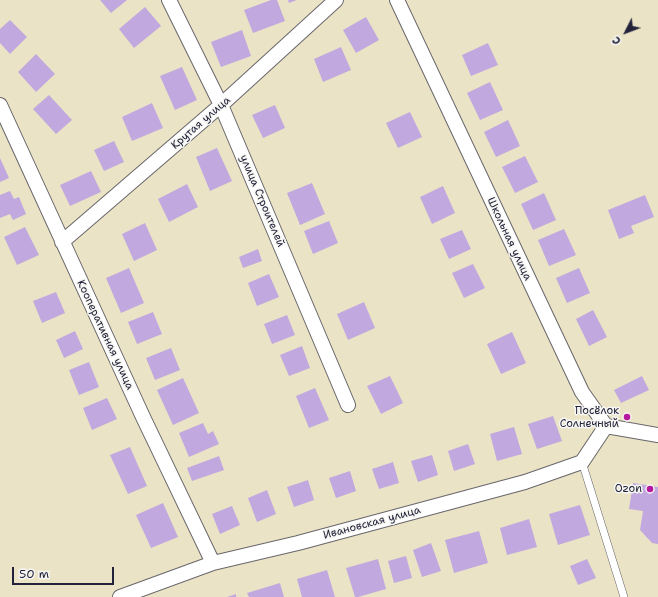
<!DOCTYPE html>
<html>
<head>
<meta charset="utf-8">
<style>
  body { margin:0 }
  #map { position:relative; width:658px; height:597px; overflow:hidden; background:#ebe3c5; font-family:"Shantell Sans",sans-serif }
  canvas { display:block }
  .north { position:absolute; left:606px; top:12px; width:40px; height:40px; -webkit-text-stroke:3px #f6f6f2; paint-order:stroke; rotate:228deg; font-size:11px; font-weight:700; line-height:16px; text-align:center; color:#22223b }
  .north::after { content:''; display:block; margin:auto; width:14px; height:18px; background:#22223b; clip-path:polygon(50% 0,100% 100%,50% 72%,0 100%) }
  .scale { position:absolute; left:12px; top:567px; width:102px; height:18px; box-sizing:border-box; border:2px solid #22223b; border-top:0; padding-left:5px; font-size:12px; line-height:14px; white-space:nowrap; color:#22223b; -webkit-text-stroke:3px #f6f6f2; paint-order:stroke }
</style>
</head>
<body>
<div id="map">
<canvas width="658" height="597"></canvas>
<div class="north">С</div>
<div class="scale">50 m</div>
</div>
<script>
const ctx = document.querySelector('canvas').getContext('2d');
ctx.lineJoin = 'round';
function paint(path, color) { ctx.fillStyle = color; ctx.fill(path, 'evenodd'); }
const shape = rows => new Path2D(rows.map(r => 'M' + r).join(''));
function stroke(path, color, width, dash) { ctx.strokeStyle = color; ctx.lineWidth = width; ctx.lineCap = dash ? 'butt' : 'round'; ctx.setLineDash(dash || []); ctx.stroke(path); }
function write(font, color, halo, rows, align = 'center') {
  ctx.font = font + ' "Shantell Sans",sans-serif'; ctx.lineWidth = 3; ctx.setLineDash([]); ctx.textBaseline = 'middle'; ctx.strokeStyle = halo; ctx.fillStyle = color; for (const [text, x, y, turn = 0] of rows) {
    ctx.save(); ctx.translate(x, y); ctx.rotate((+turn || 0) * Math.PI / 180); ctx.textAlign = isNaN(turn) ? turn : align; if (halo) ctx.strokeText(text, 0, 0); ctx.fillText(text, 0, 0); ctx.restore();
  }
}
const building = shape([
  [100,0,127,0,111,13],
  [271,0,277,0,285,21,253,33,244,10],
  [288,0,297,0,289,3],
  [145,7,161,26,134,48,119,29],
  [366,17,379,40,356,53,343,30],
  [10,20,27,37,10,54,0,43,0,29],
  [242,30,251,56,221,67,211,42],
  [488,43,498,65,471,76,462,55],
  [341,47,351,70,323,82,314,59],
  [36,54,55,74,36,92,18,72],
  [182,67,197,100,175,110,160,76],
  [490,82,503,110,480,120,467,93],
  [49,95,72,120,56,134,33,109],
  [152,103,163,128,132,141,122,117],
  [275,105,285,128,263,138,252,115],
  [410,112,422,137,398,148,386,123],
  [508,120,520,146,496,157,484,132],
  [114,141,124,162,104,171,94,150],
  [217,148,232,181,210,191,196,157],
  [525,156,538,182,515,193,502,167],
  [0,158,9,178,0,182],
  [91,171,101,192,70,206,60,185],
  [312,183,325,214,300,225,287,193],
  [187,184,198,207,169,222,158,199],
  [443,186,455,213,432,224,420,197],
  [10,191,14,199,19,197,26,214,13,220,10,214,0,218,0,195],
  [544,193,556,220,533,230,521,204],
  [645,195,654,217,631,226,634,233,619,239,608,210],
  [329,221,338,243,313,254,304,231],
  [145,223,157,250,134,261,122,234],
  [25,227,39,255,17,265,4,237],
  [564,229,576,255,549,266,538,240],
  [462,230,471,249,449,259,440,239],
  [258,249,262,261,243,268,239,257],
  [473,264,485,288,464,298,452,273],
  [129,268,144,303,121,313,106,278],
  [579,268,590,293,567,303,556,278],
  [269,274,279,297,257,306,248,283],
  [56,292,65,313,42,323,33,301],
  [364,302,375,328,348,340,337,314],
  [593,310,607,337,589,346,576,319],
  [153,312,162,334,137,344,128,322],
  [287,315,295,335,272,344,264,324],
  [75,331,83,349,64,358,56,340],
  [512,332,526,363,501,374,487,344],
  [302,346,310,368,289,376,280,355],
  [171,348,180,370,155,380,146,358],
  [89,362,99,387,79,395,69,370],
  [390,376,403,403,381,414,367,386],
  [642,376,649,390,621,403,614,390],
  [183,378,199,413,173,425,157,390],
  [315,388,329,420,309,428,296,396],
  [107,398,117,419,92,430,83,408],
  [553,416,562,441,537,449,528,424],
  [203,423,208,434,213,431,219,444,189,457,179,433],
  [514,427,522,454,497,461,490,434],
  [468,444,475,464,454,471,448,451],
  [130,447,147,486,128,494,110,455],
  [432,455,438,475,418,482,411,461],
  [219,456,224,470,192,481,187,468],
  [393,462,399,483,379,489,372,469],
  [350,471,356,491,336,498,329,478],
  [308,480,314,500,294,507,287,487],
  [633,483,658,487,658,544,652,543,640,530,643,511,629,509],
  [267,490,276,514,257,522,248,498],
  [163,503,178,537,151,548,136,515],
  [580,505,590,535,558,545,549,514],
  [232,506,240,525,220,534,212,514],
  [529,519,537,547,507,555,500,528],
  [479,531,488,563,454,573,445,540],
  [431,543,441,571,422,577,413,550],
  [406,556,412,578,394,583,388,561],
  [378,559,386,589,358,597,355,597,346,568],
  [587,559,596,578,578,585,570,566],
  [327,570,335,597,302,597,297,579],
  [280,583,284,597,249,597,247,593],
  [236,594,236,597,227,597]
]);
const service = shape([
  [582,462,624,597]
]);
const minor = shape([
  [169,0,221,105,348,405],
  [397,0,582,392,606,426,658,435],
  [0,105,143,417,213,563],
  [62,242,221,105,336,0],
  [120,597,213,563,298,543,525,482,582,462,606,426]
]);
const markers = [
  [627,417,4,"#b5179e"],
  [650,489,4,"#b5179e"]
];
const streetNames = [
  ["Крутая улица",201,123,-41],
  ["улица Строителей",262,201,67],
  ["Школьная улица",509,239,65],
  ["Кооперативная улица",105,335,65],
  ["Ивановская улица",372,523,-15]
];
const poiNames = [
  ["Посёлок",619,411],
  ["Солнечный",619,424],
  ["Ozon",642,489]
];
paint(building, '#c1a9df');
stroke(service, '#68666b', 8);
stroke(minor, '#68666b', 16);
stroke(service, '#fff', 7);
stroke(minor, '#fff', 14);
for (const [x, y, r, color] of markers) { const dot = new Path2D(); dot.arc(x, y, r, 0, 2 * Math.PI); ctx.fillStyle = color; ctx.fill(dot); stroke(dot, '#f6f6f2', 1.5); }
write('11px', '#22223b', '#f6f6f2', streetNames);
write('11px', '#22223b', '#f6f6f2', poiNames, 'right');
</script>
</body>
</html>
